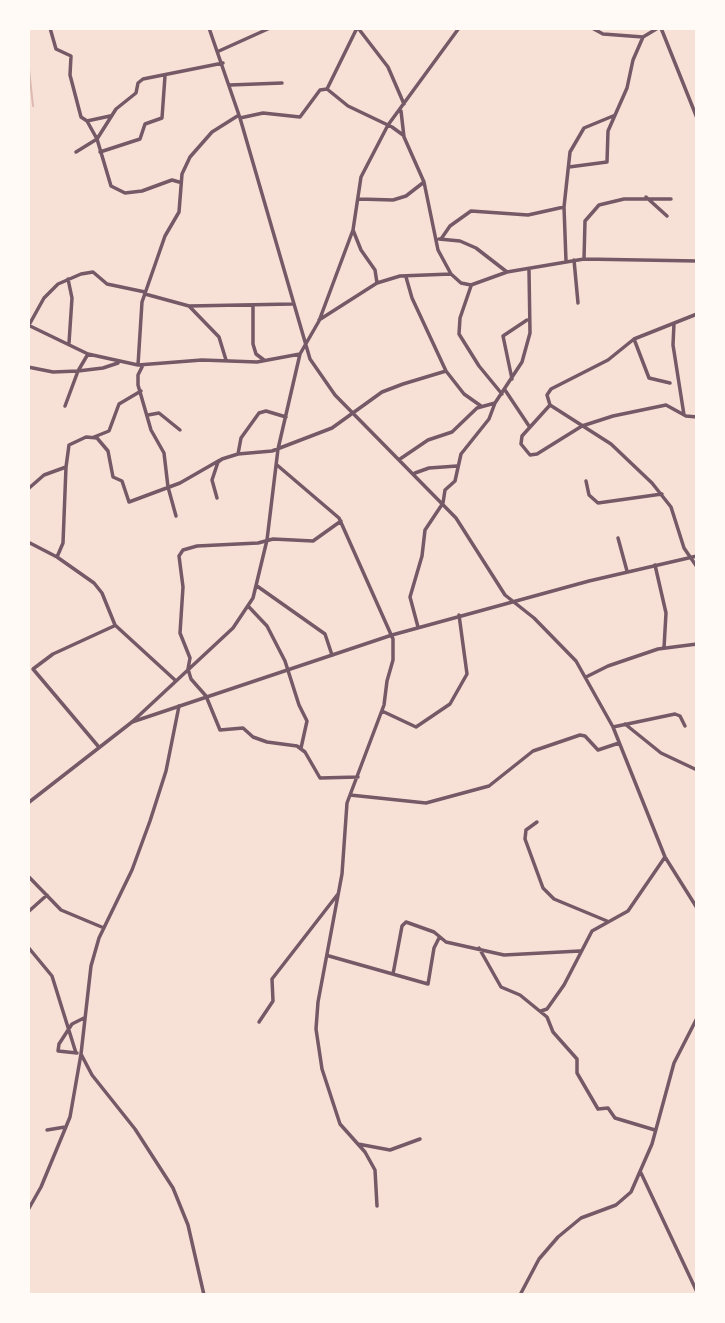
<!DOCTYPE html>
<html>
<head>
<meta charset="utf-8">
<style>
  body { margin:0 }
  #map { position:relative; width:725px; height:1323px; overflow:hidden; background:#f7e1d7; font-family:"Archivo Narrow",sans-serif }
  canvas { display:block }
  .frame { position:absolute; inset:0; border:30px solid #fffaf5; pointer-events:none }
</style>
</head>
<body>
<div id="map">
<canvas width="725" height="1323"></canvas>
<div class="frame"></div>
</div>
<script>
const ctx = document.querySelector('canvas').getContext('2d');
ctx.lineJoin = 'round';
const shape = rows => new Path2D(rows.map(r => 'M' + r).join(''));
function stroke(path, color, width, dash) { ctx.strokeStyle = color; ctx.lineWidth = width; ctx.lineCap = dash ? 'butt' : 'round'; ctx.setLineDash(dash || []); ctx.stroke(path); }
const stream = shape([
  [28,38,29,28],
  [28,60,33,106]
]);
const minor = shape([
  [50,28,56,49,71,56,70,75,81,117,87,121,97,139,111,186,125,193,142,191,172,180,179,182],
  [209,28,240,118,310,359,335,395,456,518,505,595,534,618,576,661,613,727,665,857,697,908],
  [358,28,388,67,404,104],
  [592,28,603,34,643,37,658,28],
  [219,51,270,28],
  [230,85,282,83],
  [327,89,348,106,392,127,403,135],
  [401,111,404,137,424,182,438,250,451,274],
  [240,118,263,113,300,117,320,90,327,89,357,28],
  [87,121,110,116],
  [76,152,97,139,116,109,136,93,138,83,143,79,223,63],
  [100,152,140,139,145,124,162,118,165,76],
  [569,167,607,162,608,131,627,88,633,60,643,37],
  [646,197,667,216],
  [359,199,393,200,406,196,424,182],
  [353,230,361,250,375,270,377,283],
  [439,239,460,241,476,248,507,272],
  [441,239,450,226,471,211,528,215,564,207],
  [584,259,585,221,599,205,624,199,671,199],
  [574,260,578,303],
  [566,261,564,207,570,152,584,128,613,116],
  [406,277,412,298,446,371],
  [68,279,72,298,69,343],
  [471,286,460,318,459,334,479,366,502,394],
  [145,294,189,306,292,304],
  [189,306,219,337,226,360],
  [253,306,253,344,256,354,264,360],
  [319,320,377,283,400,276,451,274,461,283,471,285,507,272,584,259,697,261],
  [674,323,673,345,684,415],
  [28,325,88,354,138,365,202,360,257,362,300,354],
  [29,325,44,298,58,284,81,274,93,272,107,284,145,292],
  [634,339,649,378,670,383],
  [138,365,142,302,165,236,179,212,182,174,190,157,212,132,239,115],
  [143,365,138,375,138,385,151,430,164,453,168,487,176,516],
  [28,367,53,372,78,371,88,354],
  [512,379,503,336,527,320],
  [505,390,529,426],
  [550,405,522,436,521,444,530,455,537,454,582,426,613,416,666,405,686,416,697,417],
  [550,405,611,444,652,483,671,507,684,548,697,567],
  [550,405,547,395,551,389,608,360,634,339,697,314],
  [65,406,78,371,103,368,118,363],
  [148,415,159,413,180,430],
  [94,437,109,431,119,404,141,391],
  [238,454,241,438,259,413,266,411,286,417],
  [400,459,428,440,452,432,477,408,495,403],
  [277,465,339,518,393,639,393,660,387,681,384,705,347,803,342,874,318,1002,316,1029,322,1069,340,1124,365,1152,375,1170,377,1206],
  [415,473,429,468,457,466],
  [586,481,589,495,598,503,662,494],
  [28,489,44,475,66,467,69,445,86,437,97,438,108,451,113,477,122,481,129,502,180,483,220,460],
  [217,498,212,480,218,462,222,459,238,454,272,451,332,428,382,392,403,384,446,371,464,394,481,406],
  [341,521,313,541,273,539,258,543,197,546,183,550,179,556,183,587,180,633,190,658,188,669,191,679,206,696,220,730,243,728,253,737,267,742,297,746,305,752,320,778,358,777],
  [618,538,627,571],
  [28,542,57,557,94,583,102,593,115,625,175,680],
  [57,557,63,543,66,467],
  [655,565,666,613,664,648],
  [257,586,325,634,332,655],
  [249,607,267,626,285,661,299,705,307,721,301,748],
  [418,627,410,597,422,556,425,530,443,503,445,490,455,481,461,454,489,419,495,403,522,362,530,333,529,270],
  [586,677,608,666,658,649,697,644],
  [179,706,166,771,150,821,132,870,99,938,91,966,81,1054,92,1075,135,1129,173,1188,188,1225,204,1295],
  [382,711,416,727,450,704,467,674,459,615],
  [132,722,233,628,253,598,267,540,278,449,300,354,319,321,353,230,361,177,388,125,459,28],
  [625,724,661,753,697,770],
  [613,727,675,714,680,716,685,726],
  [98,746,33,669,53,654,114,626],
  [350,795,426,803,489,786,533,751,580,735,585,736,598,750,619,743],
  [537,822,526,830,525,839,543,888,554,899,607,921],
  [28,876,61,910,104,928],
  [28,912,47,895],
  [28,947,52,976,76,1053],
  [479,948,501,987,520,995,547,1017,553,1032,577,1059,577,1073,598,1109,608,1108,615,1118,655,1130],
  [329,956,428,984,434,948,439,938],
  [393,974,402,926,406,922,434,932,446,942,504,955,580,951],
  [541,1011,547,1009,564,985,592,931,628,911,665,857],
  [259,1022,273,1001,272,979,338,894],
  [77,1053,58,1051,59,1044,72,1024,84,1018],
  [47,1130,65,1127],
  [358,1144,390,1150,420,1139],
  [641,1173,697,1292],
  [28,1210,41,1187,70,1117,81,1054],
  [520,1295,539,1259,558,1237,581,1218,616,1205,631,1192,652,1144,674,1063,697,1018]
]);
const tertiary = shape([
  [661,28,697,118],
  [28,803,132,722,392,635,589,581,697,556]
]);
stroke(stream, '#dcb8b0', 2);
stroke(minor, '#755966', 3.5);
stroke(tertiary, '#755966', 3.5);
</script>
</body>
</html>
